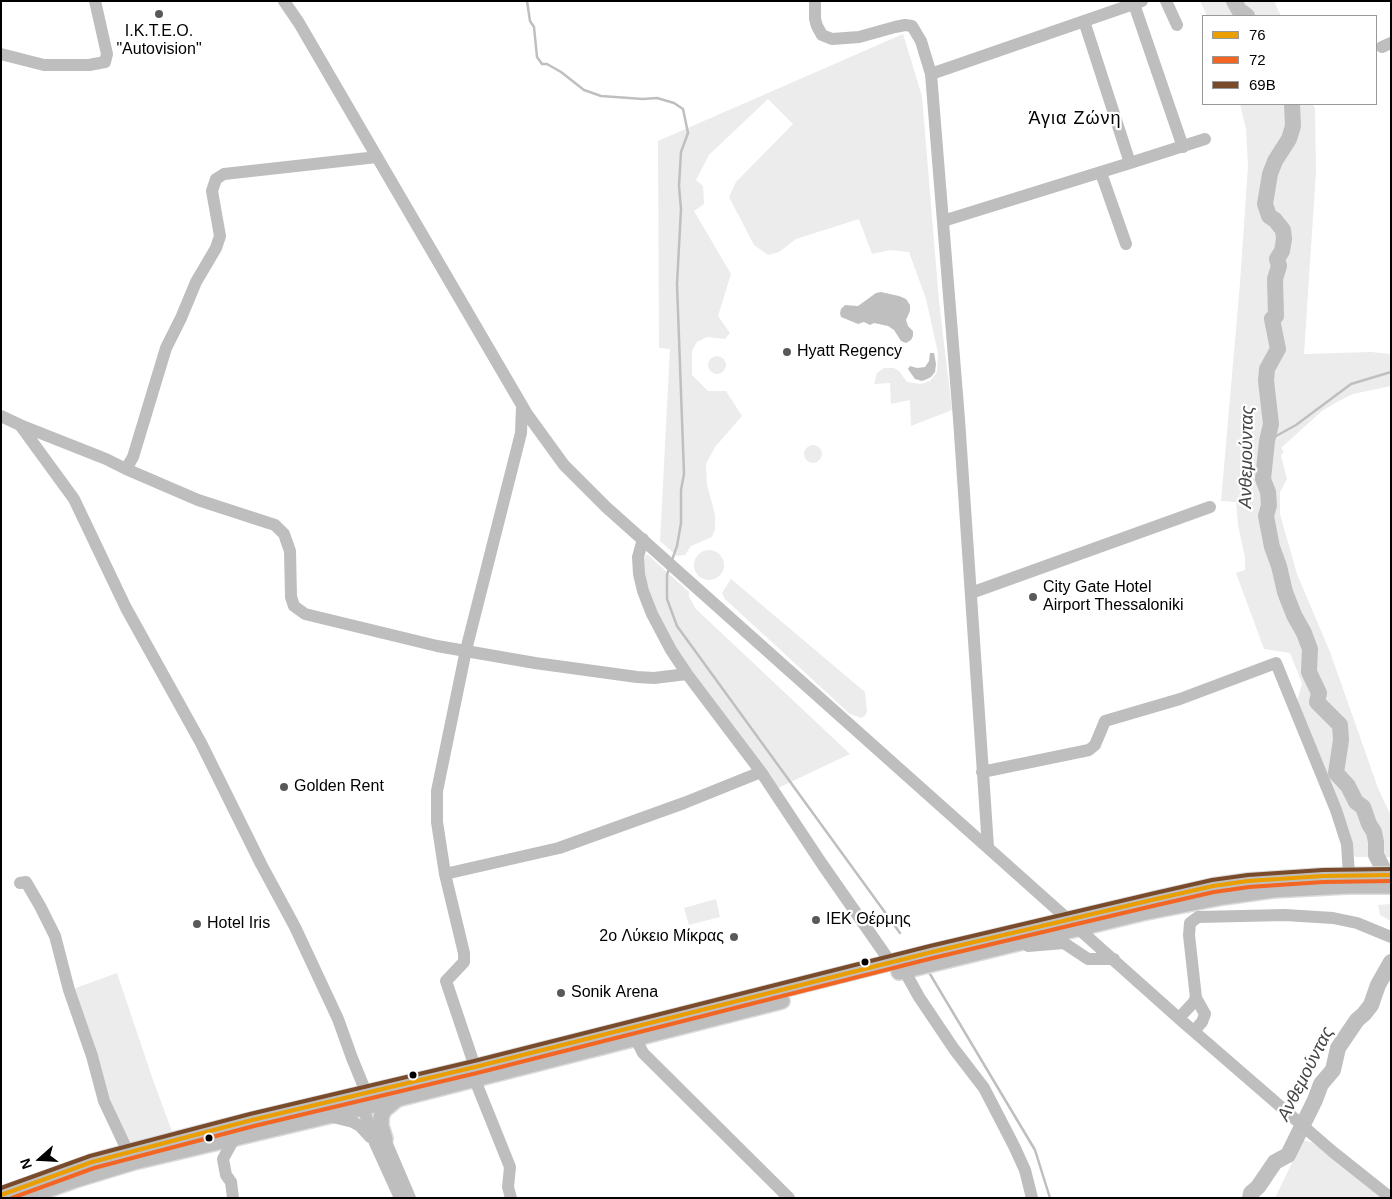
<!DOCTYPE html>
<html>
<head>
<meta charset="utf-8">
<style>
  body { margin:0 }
  #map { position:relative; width:1392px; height:1199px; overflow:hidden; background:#fff; font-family:Arial,sans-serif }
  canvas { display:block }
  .frame { position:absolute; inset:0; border:2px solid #000; pointer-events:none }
  .legend { position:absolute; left:1202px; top:15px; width:175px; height:90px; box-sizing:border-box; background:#fff; border:1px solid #999; margin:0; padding:6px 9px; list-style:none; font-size:15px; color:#000 }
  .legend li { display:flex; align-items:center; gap:10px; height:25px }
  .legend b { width:25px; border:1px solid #999 }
  .north { position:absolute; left:15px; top:1134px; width:50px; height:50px; -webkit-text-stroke:4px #fff; paint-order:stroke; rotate:251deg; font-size:14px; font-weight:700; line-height:20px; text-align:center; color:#000 }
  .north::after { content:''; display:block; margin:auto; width:18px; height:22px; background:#000; clip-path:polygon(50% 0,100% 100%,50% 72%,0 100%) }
</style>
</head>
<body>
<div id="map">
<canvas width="1392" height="1199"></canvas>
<div class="frame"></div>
<ul class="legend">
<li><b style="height:6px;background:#eb9e00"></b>76</li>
<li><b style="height:6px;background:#f26522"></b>72</li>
<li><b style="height:6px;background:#7a4b2a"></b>69Β</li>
</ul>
<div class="north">N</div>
</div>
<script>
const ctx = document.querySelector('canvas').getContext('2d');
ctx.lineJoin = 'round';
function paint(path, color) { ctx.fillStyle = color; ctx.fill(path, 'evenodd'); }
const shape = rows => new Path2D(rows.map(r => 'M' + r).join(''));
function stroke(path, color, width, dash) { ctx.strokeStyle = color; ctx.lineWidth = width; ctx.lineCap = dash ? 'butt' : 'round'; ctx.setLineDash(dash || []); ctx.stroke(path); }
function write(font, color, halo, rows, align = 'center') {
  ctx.font = font + ' Arial,sans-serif'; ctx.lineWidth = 4.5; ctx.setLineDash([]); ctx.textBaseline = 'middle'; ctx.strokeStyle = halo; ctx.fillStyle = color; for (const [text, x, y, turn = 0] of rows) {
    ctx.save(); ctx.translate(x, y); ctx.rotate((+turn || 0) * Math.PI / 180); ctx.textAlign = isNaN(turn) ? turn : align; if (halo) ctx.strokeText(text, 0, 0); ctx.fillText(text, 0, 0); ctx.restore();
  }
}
const green = shape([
  [1200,1,1274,1,1281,16,1207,16],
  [903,34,922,96,939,301,952,410,911,426,910,400,891,404,890,383,874,384,877,373,884,368,894,368,899,371,907,382,921,384,930,381,937,372,938,353,926,299,909,252,890,250,872,254,859,219,796,239,779,252,768,255,754,245,729,197,736,182,793,124,768,99,709,155,696,180,703,186,704,204,694,211,731,274,718,316,730,333,725,339,707,337,697,342,692,351,692,375,708,391,726,391,742,416,715,447,706,464,707,485,715,515,715,529,712,537,691,546,685,555,677,556,660,541,670,349,659,348,658,141],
  [1240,104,1313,104,1315,109,1316,172,1304,354,1371,352,1391,354,1391,386,1353,394,1337,402,1322,411,1281,448,1284,452,1281,455,1287,479,1280,492,1280,514,1297,574,1330,652,1378,788,1391,816,1391,857,1355,857,1297,702,1302,683,1290,653,1264,649,1236,573,1245,570,1245,558,1238,525,1236,502,1221,501,1240,283,1248,166,1246,129],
  '708 365a9 9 0 1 1 18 0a9 9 0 1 1-18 0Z',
  '804 454a9 9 0 1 1 18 0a9 9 0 1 1-18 0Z',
  '694 565a15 15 0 1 1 30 0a15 15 0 1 1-30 0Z',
  [647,554,689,592,689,597,696,609,850,754,776,789,675,649,645,591,640,563],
  [731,579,865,692,867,711,865,716,861,718,850,714,725,599,722,593],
  [716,899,720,917,689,925,684,908],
  [1391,904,1391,921,1380,915,1378,905],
  [117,973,153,1080,173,1134,129,1144,108,1100,73,989],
  [1303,1140,1313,1143,1382,1198,1275,1198]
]);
const water = shape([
  [881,292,899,296,906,299,910,305,910,311,906,320,908,326,913,331,913,336,911,340,906,343,901,341,894,330,888,326,874,323,870,325,864,322,858,324,841,317,840,313,841,309,845,305,858,306,876,293],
  [930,353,934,353,936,364,935,372,931,377,927,379,922,381,915,379,908,369,910,366,917,368,925,367,929,361]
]);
const stream = shape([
  [527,1,530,21,534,27,537,57,542,64,547,64,561,72,584,90,601,96,643,99,657,98,674,103,683,109,688,133,681,152,679,186,681,209,677,284,684,474,681,490,681,523,677,546,672,560],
  [1267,441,1296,425,1351,384,1391,372],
  [669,569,667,575,667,599,677,626,900,933],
  [930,974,1035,1150,1050,1198]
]);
const river = shape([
  [1234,1,1239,10,1247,16],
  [1292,104,1293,126,1289,139,1275,161,1270,174,1265,204,1269,216,1275,220,1283,230,1284,239,1282,251,1277,259,1279,266,1275,279,1276,316,1272,319,1278,349,1267,369,1266,381,1271,424,1267,441,1263,479,1268,492,1269,505,1266,516,1272,547,1279,566,1285,592,1294,615,1304,633,1310,649,1309,672,1319,693,1317,702,1340,725,1341,740,1336,773,1348,786,1356,802,1363,807,1369,824,1374,832,1376,842,1376,855,1391,884],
  [1250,1198,1251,1193,1258,1187,1275,1162,1288,1155,1315,1100,1321,1084,1333,1070,1338,1048,1357,1020,1364,1014,1371,1005,1378,985,1391,962]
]);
const minor = shape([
  [284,1,299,23,377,157,527,414,564,465,606,507,1183,1022,1333,1152,1391,1198],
  [815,1,815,19,817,26,822,35,832,39,859,37,895,27,905,25,912,26,921,41,931,74,959,419,988,847],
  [1166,1,1177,25],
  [1134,4,1183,147],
  [1382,47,1391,43],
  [1,54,44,65,89,65,105,62,107,54,95,1],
  [931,74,1142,1],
  [1130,163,1205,139],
  [1101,173,1126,244],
  [943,221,1130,163,1084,21],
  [1,416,20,425,74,499,126,608,201,743,261,864,295,927,338,1019,352,1058,370,1102],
  [20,425,106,459,126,469,198,500,275,525,284,534,290,551,291,597,294,606,305,614,437,646,535,663,637,677,654,678,687,674,671,650,652,614,643,591,639,574,638,557,643,539],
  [126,469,133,457,166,348,181,318,196,282,216,248,220,236,212,191,216,179,224,174,377,157],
  [971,593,1210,507],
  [687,674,761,772,822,864,891,963],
  [982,772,1089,750,1095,745,1105,721,1180,699,1276,663,1336,810,1347,844,1349,875],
  [445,874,437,822,437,791,466,650,521,433,522,407],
  [20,883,26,882,40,906,55,936,69,990,92,1056,104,1101,128,1152],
  [1028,946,1064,943,1088,959,1114,959],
  [904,970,919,997,954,1049,984,1088,1014,1146,1025,1170,1032,1198],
  [1179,1018,1193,1003,1196,998,1189,935,1190,923,1198,917,1285,915,1333,918,1357,923,1391,937],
  [1194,1031,1202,1022,1205,1014,1196,998],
  [636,1039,643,1053,789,1198],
  [475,1067,446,981,464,962,464,953,445,874,559,848,684,803,761,772],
  [475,1080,510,1167,508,1187,511,1198],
  [360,1099,375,1143,400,1198],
  [329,1116,353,1122,360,1126,370,1137],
  [381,1130,410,1198],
  [233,1198,231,1182,226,1175,223,1159,235,1137]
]);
const major = shape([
  [899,972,1142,913,1223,897,1273,890,1347,886,1391,886],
  [385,1139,381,1126,381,1117,384,1110,396,1100],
  [1,1195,92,1162,128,1152,252,1120,475,1067,932,952,1156,899,1213,886,1248,881,1323,876,1391,875],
  [25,1198,75,1180,134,1162,362,1108,782,1001]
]);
const bus1 = shape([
  [1,1195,92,1162,252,1120,475,1067,932,952,1156,899,1213,886,1248,881,1323,876,1391,875]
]);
const bus2 = shape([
  [12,1198,94,1168,254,1126,477,1073,933,958,1157,905,1214,892,1249,887,1323,882,1391,881]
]);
const bus3 = shape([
  [1,1188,90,1156,250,1114,474,1061,930,946,1155,893,1212,880,1248,875,1323,870,1391,869]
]);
const markers = [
  [159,14,5,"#595959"],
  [787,352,5,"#595959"],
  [1033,597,5,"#595959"],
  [284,787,5,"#595959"],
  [816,920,5,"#595959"],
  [197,924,5,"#595959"],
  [734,937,5,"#595959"],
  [865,962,4.5,"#000"],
  [561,993,5,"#595959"],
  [413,1075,4.5,"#000"],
  [209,1138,4.5,"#000"]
];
const poiNames = [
  ["I.Κ.Τ.Ε.Ο.",159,32,"center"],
  ["\"Autovision\"",159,50,"center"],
  ["Hyatt Regency",797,352],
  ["City Gate Hotel",1043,588],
  ["Airport Thessaloniki",1043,606],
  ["Golden Rent",294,787],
  ["ΙΕΚ Θέρμης",826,920],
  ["Hotel Iris",207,924],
  ["2ο Λύκειο Μίκρας",724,937,"right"],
  ["Sonik Arena",571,993]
];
const neighbourhoodNames = [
  ["Άγια Ζώνη",1075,119]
];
const waterNames = [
  ["Ανθεμούντας",1247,457,-89],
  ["Ανθεμούντας",1306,1074,-63]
];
paint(green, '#ececec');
paint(water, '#bfbfbf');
stroke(stream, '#bfbfbf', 2.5);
stroke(river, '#bfbfbf', 16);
stroke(major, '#dbdbdb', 18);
stroke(minor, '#bebebe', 12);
stroke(major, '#bebebe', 15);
stroke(bus1, '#eb9e00', 4);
stroke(bus2, '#f26522', 4);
stroke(bus3, '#7a4b2a', 4);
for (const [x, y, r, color] of markers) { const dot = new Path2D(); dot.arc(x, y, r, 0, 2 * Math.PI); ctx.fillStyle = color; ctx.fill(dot); stroke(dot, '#fff', 2); }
write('16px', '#000', '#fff', poiNames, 'left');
ctx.letterSpacing = '1px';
write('18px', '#000', '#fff', neighbourhoodNames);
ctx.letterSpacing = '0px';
write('italic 18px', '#444', '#fff', waterNames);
</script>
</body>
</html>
